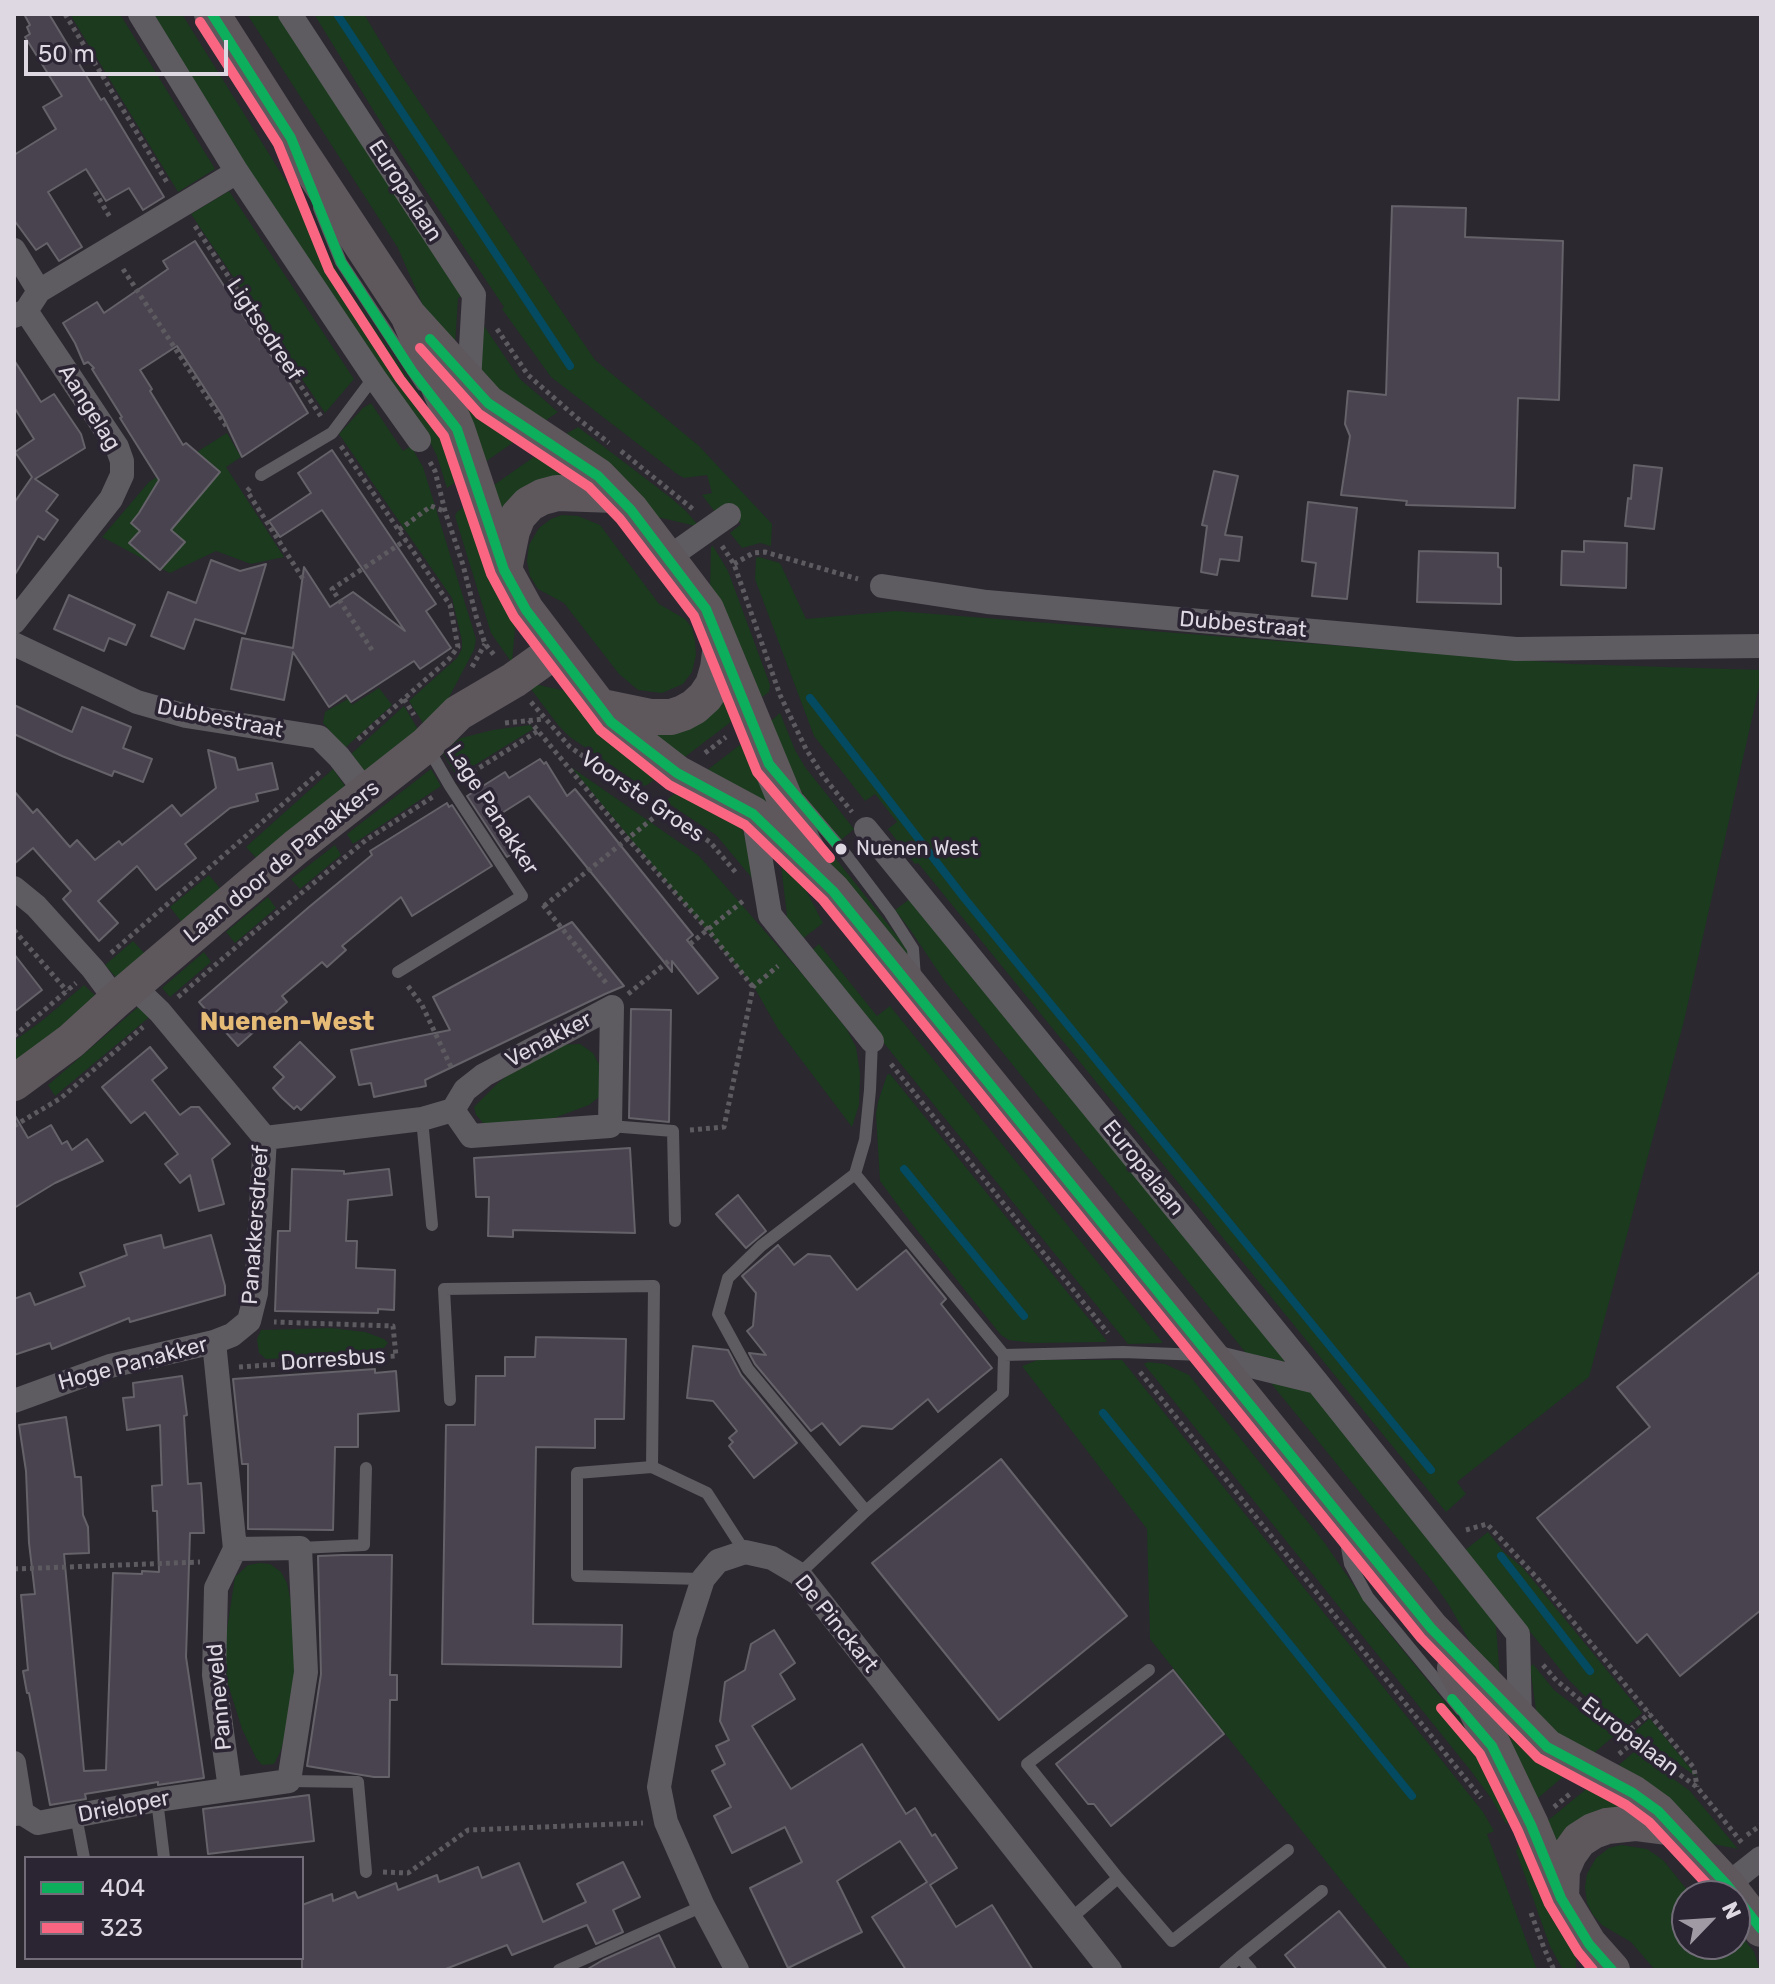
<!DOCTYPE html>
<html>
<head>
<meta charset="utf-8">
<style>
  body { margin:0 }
  #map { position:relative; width:1775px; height:1984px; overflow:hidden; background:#2b2830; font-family:Rubik,sans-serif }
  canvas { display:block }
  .frame { position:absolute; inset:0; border:16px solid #ddd8e2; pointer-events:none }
  .legend { position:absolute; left:24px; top:1856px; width:280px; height:104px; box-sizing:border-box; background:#2b2433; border:2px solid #726c79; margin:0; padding:10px 14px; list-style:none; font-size:24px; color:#ddd8e2 }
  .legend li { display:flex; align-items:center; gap:16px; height:40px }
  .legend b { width:40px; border:2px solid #726c79 }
  .north { position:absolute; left:1671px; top:1880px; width:80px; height:80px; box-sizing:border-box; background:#2b2433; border:2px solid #726c79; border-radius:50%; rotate:65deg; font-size:22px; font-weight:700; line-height:32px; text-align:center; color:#ddd8e2 }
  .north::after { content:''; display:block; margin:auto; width:28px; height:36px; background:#9f9aa4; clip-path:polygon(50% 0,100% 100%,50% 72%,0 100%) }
  .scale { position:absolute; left:24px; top:40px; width:204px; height:36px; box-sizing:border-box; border:4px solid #ddd8e2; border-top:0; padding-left:10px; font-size:24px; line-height:28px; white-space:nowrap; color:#ddd8e2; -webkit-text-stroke:6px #2b2433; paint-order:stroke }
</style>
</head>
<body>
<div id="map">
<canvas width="1775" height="1984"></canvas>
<div class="frame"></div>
<ul class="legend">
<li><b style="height:10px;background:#0daf5c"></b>404</li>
<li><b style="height:10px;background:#fa6682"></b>323</li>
</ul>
<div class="north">N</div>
<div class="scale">50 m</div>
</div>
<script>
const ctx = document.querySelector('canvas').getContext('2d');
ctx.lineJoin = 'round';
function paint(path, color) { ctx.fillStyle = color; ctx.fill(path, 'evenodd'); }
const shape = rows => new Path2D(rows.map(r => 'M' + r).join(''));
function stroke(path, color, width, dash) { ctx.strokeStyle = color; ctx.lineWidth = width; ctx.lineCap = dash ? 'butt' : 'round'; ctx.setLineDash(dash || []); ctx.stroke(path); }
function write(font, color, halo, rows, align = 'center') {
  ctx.font = font + ' Rubik,sans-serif'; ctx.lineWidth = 7; ctx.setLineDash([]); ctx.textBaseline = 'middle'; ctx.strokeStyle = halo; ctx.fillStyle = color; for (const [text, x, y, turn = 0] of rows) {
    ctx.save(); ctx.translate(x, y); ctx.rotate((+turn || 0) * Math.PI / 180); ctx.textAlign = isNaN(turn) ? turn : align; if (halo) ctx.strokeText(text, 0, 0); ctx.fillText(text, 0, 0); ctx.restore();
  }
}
const green = shape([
  [70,14,120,14,215,169,178,192],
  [153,14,182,14,312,223,341,279,452,444,465,476,447,488,437,456,430,442,302,252,225,133],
  [247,14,281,14,463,295,458,298,455,345,427,315,398,248],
  [314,14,364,14,395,66,595,360,699,446,772,524,771,546,760,543,742,548,730,533,741,524,725,504,715,512,702,495,712,493,707,475,684,478,677,474,551,377,502,309,504,307,388,134],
  [229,191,354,379,325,413,191,214],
  [480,320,520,379,558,412,536,427,478,373],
  [462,388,521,437,478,467],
  [371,403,403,451,411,446,423,467,476,639,474,650,446,703,426,728,409,701,457,658,462,649,462,641,452,598,339,434,363,408],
  [578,427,671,498,686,511,697,524,696,526,653,516,559,438],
  [227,433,241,457,226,467,284,557,251,564,216,551,170,573,102,537,149,482],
  [545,449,580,471,506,514,487,490],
  [473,499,516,618,512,663,491,633,455,516,457,512],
  [562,515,578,516,600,525,659,604,685,619,692,628,695,641,696,655,692,672,683,684,662,693,638,690,619,674,564,603,538,589,530,576,527,561,529,545,539,528,551,519],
  [713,546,728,571,770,685,769,692,753,704,710,592,711,547],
  [759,557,780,563,806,619,896,611,1572,664,1761,670,1761,678,1684,1021,1589,1377,1457,1482,1466,1494,1446,1512,918,863,915,864,888,829,897,822,875,794,865,801,814,736,755,579,756,558],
  [529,683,571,692,662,774,647,785,642,786,570,737,558,725,528,685],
  [724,685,740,715,677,763,633,727],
  [379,688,392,705,345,748,323,723,325,712,348,699,352,705],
  [404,706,419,731,366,773,351,754],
  [780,713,795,750,805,767,854,829,840,841,781,766,763,728],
  [530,725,533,729,457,776,441,751,461,738,493,730],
  [750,737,781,815,701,775],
  [571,767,699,856,811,984,846,1028,856,1047,860,1074,859,1105,852,1127,778,1029,754,987],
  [333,769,345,786,264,857,257,859,246,847],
  [431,769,441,786,353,844,347,834],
  [685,786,741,823,754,875,752,878,716,835,665,801],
  [813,830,902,942,910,955,906,958,823,857],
  [335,845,341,855,300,889,291,879],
  [780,858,795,869,823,923,801,940,783,918,787,915],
  [209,875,223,892,184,925,170,907],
  [268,897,276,908,235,943,226,932],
  [911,898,1287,1362,1246,1353,944,980,911,931,895,910],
  [133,941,147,956,119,981,105,965],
  [819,944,877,1016,890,1006,1163,1343,1128,1344,810,952],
  [204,952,211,962,170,997,162,988],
  [84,985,99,999,14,1065,14,1041,43,1020],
  [144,1002,153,1014,55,1096,48,1085],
  [580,1044,593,1053,601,1068,599,1097,589,1105,549,1120,484,1124,476,1115,474,1107,498,1083,528,1060,557,1045],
  [890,1074,1106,1340,1107,1342,1032,1343,1009,1340,1001,1335,912,1224,880,1181,876,1114,878,1102,887,1075],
  [331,1328,365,1332,384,1339,388,1343,383,1349,307,1357,266,1359,259,1353,257,1339,261,1330],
  [1038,1360,1122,1360,1483,1812,1494,1831,1487,1834,1537,1970,1412,1970,1150,1639,1147,1529,1022,1366],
  [1148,1362,1165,1364,1189,1375,1324,1542,1372,1612,1483,1749,1516,1815,1506,1824,1491,1798,1471,1771,1144,1364],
  [1270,1382,1305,1389,1313,1394,1500,1623,1496,1626,1500,1679,1475,1651,1449,1605,1432,1581],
  [1488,1532,1504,1552,1523,1568,1642,1713,1628,1725,1585,1696,1567,1678,1465,1550],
  [260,1563,270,1564,281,1572,287,1583,295,1622,296,1653,291,1714,281,1750,274,1764,262,1765,256,1758,242,1729,227,1681,225,1642,235,1577,248,1565],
  [1533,1664,1554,1690,1614,1736,1588,1758,1537,1717,1530,1667],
  [1495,1705,1572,1769,1530,1805],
  [1649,1719,1650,1719,1698,1778,1634,1732],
  [1635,1751,1690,1791,1738,1849,1708,1843,1613,1770],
  [1596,1781,1633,1802,1560,1850,1540,1827],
  [1524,1840,1576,1947,1576,1970,1563,1970,1550,1946,1516,1851,1518,1845],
  [1621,1845,1647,1849,1663,1860,1692,1896,1687,1896,1687,1944,1735,1944,1735,1934,1744,1939,1754,1952,1760,1970,1655,1970,1631,1942,1602,1925,1593,1915,1587,1903,1585,1887,1587,1874,1596,1858,1609,1848]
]);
const stream = shape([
  [337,14,570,366],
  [810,698,965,899,1431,1470],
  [904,1169,1024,1316],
  [1103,1413,1412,1796],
  [1501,1556,1590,1671]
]);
const building = shape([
  [24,14,49,14,101,100,104,98,164,197,143,210,129,188,106,201,86,169,48,192,82,247,59,261,47,243,36,250,14,220,14,155,56,129,43,107,62,96,25,37,30,34,27,27,30,25,24,14],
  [1392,206,1466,208,1465,237,1563,241,1559,400,1518,398,1515,508,1406,505,1407,501,1341,495,1350,436,1345,424,1348,391,1386,395,1392,206],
  [195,241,246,320,285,375,308,413,242,457,222,415,177,346,140,370,152,389,150,391,183,445,186,443,220,472,171,530,185,542,160,570,129,543,140,531,131,523,139,513,159,480,120,418,122,417,92,369,94,368,88,362,84,364,75,343,63,323,97,302,104,313,168,269,163,261,195,241],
  [14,360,41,402,54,394,81,434,85,448,35,479,58,495,46,511,58,520,44,540,38,536,14,576,14,503,32,477,15,452,34,439,14,407,14,360],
  [332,450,436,604,426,611,451,648,420,669,414,661,351,702,346,695,329,707,293,652,284,700,231,689,242,638,293,648,304,567,330,607,353,592,405,631,322,510,280,537,269,521,311,493,298,473,332,450],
  [1634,465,1662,468,1654,529,1625,526,1628,498,1631,499,1634,465],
  [1214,471,1238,476,1225,535,1242,537,1239,561,1220,559,1217,575,1201,572,1207,526,1202,525,1214,471],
  [1308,502,1357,508,1347,599,1312,596,1316,563,1302,561,1308,502],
  [1584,541,1627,543,1626,588,1561,585,1562,551,1584,552,1584,541],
  [1419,551,1498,553,1498,567,1501,568,1501,604,1417,602,1419,551],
  [211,560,240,571,266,564,245,634,195,619,184,649,151,636,168,592,196,603,211,560],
  [69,595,135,625,126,645,109,638,104,651,54,629,69,595],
  [14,705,72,732,82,707,131,727,123,748,152,759,143,782,114,771,112,776,62,756,14,734,14,705],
  [208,750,235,758,238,770,272,763,278,789,256,794,258,801,230,808,185,844,196,858,156,890,137,866,98,901,118,923,99,941,63,899,71,891,33,848,14,864,14,791,33,813,37,809,70,847,77,840,95,860,119,841,122,845,172,805,181,816,216,788,208,750],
  [540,759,544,764,546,762,567,796,575,789,693,935,687,940,718,978,698,994,672,961,672,972,529,796,494,818,519,850,507,857,467,796,505,772,509,778,540,759],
  [447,803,449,807,452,805,492,866,412,916,401,897,342,946,346,950,327,967,322,962,282,996,287,1002,238,1046,199,1002,309,907,372,855,370,851,447,803],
  [572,922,624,986,605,994,425,1080,426,1086,374,1097,371,1083,359,1085,351,1050,450,1030,433,997,572,922],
  [14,954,42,990,14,1012,14,954],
  [631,1009,671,1010,669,1122,629,1118,631,1009],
  [300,1042,335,1077,301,1110,297,1106,294,1109,281,1097,273,1088,284,1077,274,1067,300,1042],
  [150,1047,167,1068,152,1080,180,1115,191,1107,199,1107,230,1144,212,1159,224,1204,199,1211,190,1175,180,1183,165,1164,178,1154,145,1112,131,1123,102,1087,150,1047],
  [14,1114,28,1138,51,1125,62,1144,67,1141,72,1150,87,1139,103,1161,55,1183,14,1208,14,1114],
  [630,1148,635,1233,513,1230,513,1237,488,1236,489,1197,476,1197,474,1158,630,1148],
  [292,1169,344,1171,344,1174,389,1169,392,1195,348,1200,346,1241,357,1241,356,1268,395,1270,394,1310,378,1309,378,1313,275,1311,278,1231,290,1231,292,1169],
  [738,1195,766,1231,746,1248,716,1214,738,1195],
  [161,1235,164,1248,211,1235,225,1286,225,1295,130,1322,129,1318,52,1349,50,1343,14,1355,14,1299,30,1293,35,1305,85,1286,80,1273,127,1255,124,1245,161,1235],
  [778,1245,794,1265,808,1254,830,1256,857,1290,906,1250,946,1299,941,1304,992,1368,938,1412,928,1399,892,1429,862,1426,840,1445,822,1423,811,1431,755,1364,749,1353,766,1355,747,1331,753,1326,756,1293,742,1276,778,1245],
  [1761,1271,1761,1610,1680,1676,1647,1634,1637,1643,1537,1518,1650,1427,1617,1387,1761,1271],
  [536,1337,626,1339,624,1419,595,1419,595,1448,536,1447,533,1624,622,1625,621,1667,442,1664,446,1425,475,1425,476,1376,505,1376,505,1357,535,1357,536,1337],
  [693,1346,728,1350,741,1375,797,1443,754,1478,729,1446,733,1442,729,1438,737,1431,713,1401,687,1398,693,1346],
  [375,1369,375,1373,396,1371,399,1411,358,1414,358,1447,335,1447,333,1530,248,1529,248,1464,242,1464,233,1379,375,1369],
  [182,1376,187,1415,184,1416,188,1484,201,1483,202,1497,204,1533,190,1533,186,1657,204,1778,158,1785,158,1782,85,1794,86,1799,50,1805,29,1693,27,1693,23,1671,28,1670,21,1595,35,1594,29,1543,26,1471,19,1425,66,1417,75,1477,81,1477,83,1515,88,1527,89,1553,64,1554,84,1771,106,1770,113,1573,142,1574,142,1571,159,1572,157,1511,153,1511,152,1486,162,1485,160,1425,127,1430,123,1398,134,1397,133,1383,182,1376],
  [1001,1459,1127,1616,999,1720,872,1563,1001,1459],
  [343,1555,392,1555,390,1675,397,1675,397,1700,390,1700,389,1777,374,1777,307,1766,321,1674,318,1556,343,1555],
  [774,1630,795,1663,780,1674,795,1699,752,1726,791,1789,862,1744,906,1814,915,1808,932,1836,935,1834,957,1868,930,1885,956,1927,992,1905,1033,1970,906,1970,872,1917,927,1882,900,1841,837,1881,862,1932,788,1968,750,1888,802,1862,785,1827,732,1853,714,1816,731,1807,712,1771,725,1764,716,1746,729,1740,720,1721,725,1682,745,1670,751,1644,774,1630],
  [1173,1670,1224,1734,1111,1826,1094,1804,1088,1804,1056,1764,1173,1670],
  [309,1795,314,1841,208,1854,203,1809,309,1795],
  [623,1862,640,1897,613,1910,623,1932,596,1944,587,1925,512,1955,507,1945,443,1970,302,1970,302,1905,332,1894,333,1901,355,1892,358,1898,396,1883,398,1890,437,1875,439,1882,478,1867,482,1878,519,1863,543,1922,586,1902,577,1884,623,1862],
  [1339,1911,1387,1970,1297,1970,1285,1955,1339,1911],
  [659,1935,676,1970,586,1970,603,1960,659,1935]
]);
const path = shape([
  [65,14,168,184],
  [95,192,111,219],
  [195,226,322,418],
  [123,269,228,429],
  [497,329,528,375,577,418,609,443],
  [341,446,450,605,458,647,449,659,356,741],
  [621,451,694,510],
  [430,462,435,471,445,511,463,565,476,616,485,644,495,656],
  [250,488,247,491,305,582],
  [399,530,431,506,444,511],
  [722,546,734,564,780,695,806,749,823,776,852,812],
  [734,564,753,553,765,552,858,579],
  [372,650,332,589,406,540],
  [472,667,485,644],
  [404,699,414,715],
  [531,702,570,747,644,799,710,842,737,874],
  [529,720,627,838,708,930,753,987],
  [505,723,544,719],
  [705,753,726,737],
  [466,776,538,731],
  [543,905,607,984],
  [544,906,662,811],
  [14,930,67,991],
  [690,944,743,901],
  [111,953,321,771],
  [408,986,422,1005,452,1069],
  [628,994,671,959],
  [178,997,249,936,366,840,434,796],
  [14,1036,76,983],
  [891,1064,1108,1333],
  [14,1126,61,1098,143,1027],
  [690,1130,724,1127,753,987,778,966],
  [239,1367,396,1356,393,1326,274,1322],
  [1140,1372,1481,1798],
  [1466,1530,1487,1524,1538,1579,1694,1768,1697,1787],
  [14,1569,200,1562],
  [1543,1665,1557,1681,1589,1707,1634,1742,1697,1787,1743,1844],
  [1619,1754,1634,1742,1631,1729,1650,1713],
  [1554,1807,1571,1793],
  [1747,1835,1761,1825],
  [383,1872,408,1873,468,1830,643,1823],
  [1531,1913,1544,1948,1554,1970]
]);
const lane = shape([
  [319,208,341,262,422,385],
  [261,475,332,433,374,377],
  [799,799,844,852,890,913,913,949,915,978],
  [398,972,522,896,450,786,428,748],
  [422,1119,432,1225],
  [610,1126,673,1131,675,1221],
  [855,1174,1004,1355,1123,1352,1202,1355],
  [450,1400,444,1289,654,1286,652,1467,707,1493,745,1552],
  [652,1467,577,1473,577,1576,703,1579],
  [866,1511,748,1369,718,1314,728,1278,761,1246,855,1174,865,1140,870,1090,872,1041],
  [1346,1542,1350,1564,1368,1597,1461,1710],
  [300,1548,364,1545,366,1468],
  [799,1574,866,1511,1003,1393,1004,1355],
  [1149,1670,1027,1764,1118,1878,1172,1941,1288,1850],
  [289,1781,358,1782,366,1872],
  [157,1800,164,1858],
  [76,1816,84,1858],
  [1069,1920,1118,1878],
  [1240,1957,1322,1891],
  [559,1970,703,1906],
  [1225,1970,1240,1957,1251,1970]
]);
const street = shape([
  [140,14,237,172,374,377,419,440],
  [290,14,474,295,469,382],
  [14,250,39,291],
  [14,316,26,311,39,291,237,172],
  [668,558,729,515],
  [882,586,987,602,1516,649,1761,646],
  [14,622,111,499,122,475,122,461,117,447,26,311],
  [14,644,137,702,186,716,319,737,339,757,366,792],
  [753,814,770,915,872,1041],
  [866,829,1317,1382,1518,1634,1520,1719],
  [14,888,36,906,93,969,116,1000],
  [265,1138,422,1119,453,1110,465,1090,484,1075,612,1007,610,1126,471,1136,453,1110],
  [214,1342,235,1549],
  [1210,1356,1317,1382],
  [14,1401,110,1366,214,1342,232,1335,249,1321,256,1293,265,1138,160,1012,132,985],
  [14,1763,22,1813],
  [14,1814,22,1813,38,1823,157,1800,289,1781,306,1672,300,1548,235,1549,216,1588,214,1675,230,1789],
  [1727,1885,1761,1858],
  [737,1970,703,1906,666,1822,659,1787,685,1635,703,1579,718,1561,745,1552,772,1558,799,1574,1110,1970]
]);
const secondary = shape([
  [212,14,291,138,408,315,488,403,598,476,631,510,706,609,803,843,813,860],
  [408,315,457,429,504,570,526,610,611,722,677,773,753,814,833,891,1431,1628,1547,1747,1633,1793,1658,1811,1727,1885,1761,1929],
  [504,570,512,531,518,516,529,504,542,497,557,493,616,495],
  [598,706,651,717,671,717,683,713,694,707,705,697,713,685,718,668,721,645],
  [14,1083,71,1041,116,1000,296,847,426,745,458,713,514,680,556,650],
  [1455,1668,1463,1682,1531,1825,1561,1898,1589,1944,1612,1970],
  [1561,1898,1562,1870,1569,1854,1579,1840,1593,1831,1607,1826,1635,1823,1674,1828]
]);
const bus1 = shape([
  [212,14,291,138,341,262,412,371,457,429,504,570,526,610,611,722,677,773,753,814,833,891,1431,1628,1547,1747,1633,1793,1658,1811,1727,1885,1761,1929],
  [430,339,488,403,598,476,631,510,706,609,769,764,841,849],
  [1452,1699,1492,1746,1531,1825,1561,1898,1589,1944,1612,1970]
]);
const bus2 = shape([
  [200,22,278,144,329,270,400,379,444,436,491,574,514,617,600,730,669,785,745,825,823,900,1421,1638,1538,1758,1626,1805,1649,1822,1718,1896],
  [420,348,479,414,589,487,620,519,694,616,757,772,830,858],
  [1441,1708,1480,1754,1518,1831,1549,1904,1578,1952,1593,1970]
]);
const markers = [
  [841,849,7,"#ddd8e2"]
];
const busNames = [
  ["Nuenen West",856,849]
];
const streetNames = [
  ["Europalaan",405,191,57],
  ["Ligtsedreef",264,330,56],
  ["Aangelag",89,408,58],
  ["Dubbestraat",1243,625,5],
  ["Dubbestraat",220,719,11],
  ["Voorste Groes",642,797,34],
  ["Lage Panakker",492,810,57],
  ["Laan door de Panakkers",282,862,-39],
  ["Venakker",549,1040,-28],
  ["Europalaan",1143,1168,51],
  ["Panakkersdreef",256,1225,-86],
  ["Dorresbus",333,1360,-4],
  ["Hoge Panakker",133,1364,-15],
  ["De Pinckart",836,1624,51],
  ["Panneveld",220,1697,-95],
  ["Europalaan",1630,1737,37],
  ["Drieloper",124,1807,-11]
];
const quarterNames = [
  ["Nuenen-West",287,1022]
];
paint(green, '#1b3a1e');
stroke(stream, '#044a60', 8);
paint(building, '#49434f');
stroke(building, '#656269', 2);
stroke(path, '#5d5a60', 5, [4, 4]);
stroke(lane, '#5e5b61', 12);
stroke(street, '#5e5b61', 24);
stroke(secondary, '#5e585d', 36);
stroke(bus1, '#0daf5c', 10);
stroke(bus2, '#fa6682', 10);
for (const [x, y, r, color] of markers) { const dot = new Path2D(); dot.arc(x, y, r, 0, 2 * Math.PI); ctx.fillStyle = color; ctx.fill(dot); stroke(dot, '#2b2433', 3); }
write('20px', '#ddd8e2', '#2b2433', busNames, 'left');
write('22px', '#ddd8e2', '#2b2433', streetNames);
write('bold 26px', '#e6bb76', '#2b2433', quarterNames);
</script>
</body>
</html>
